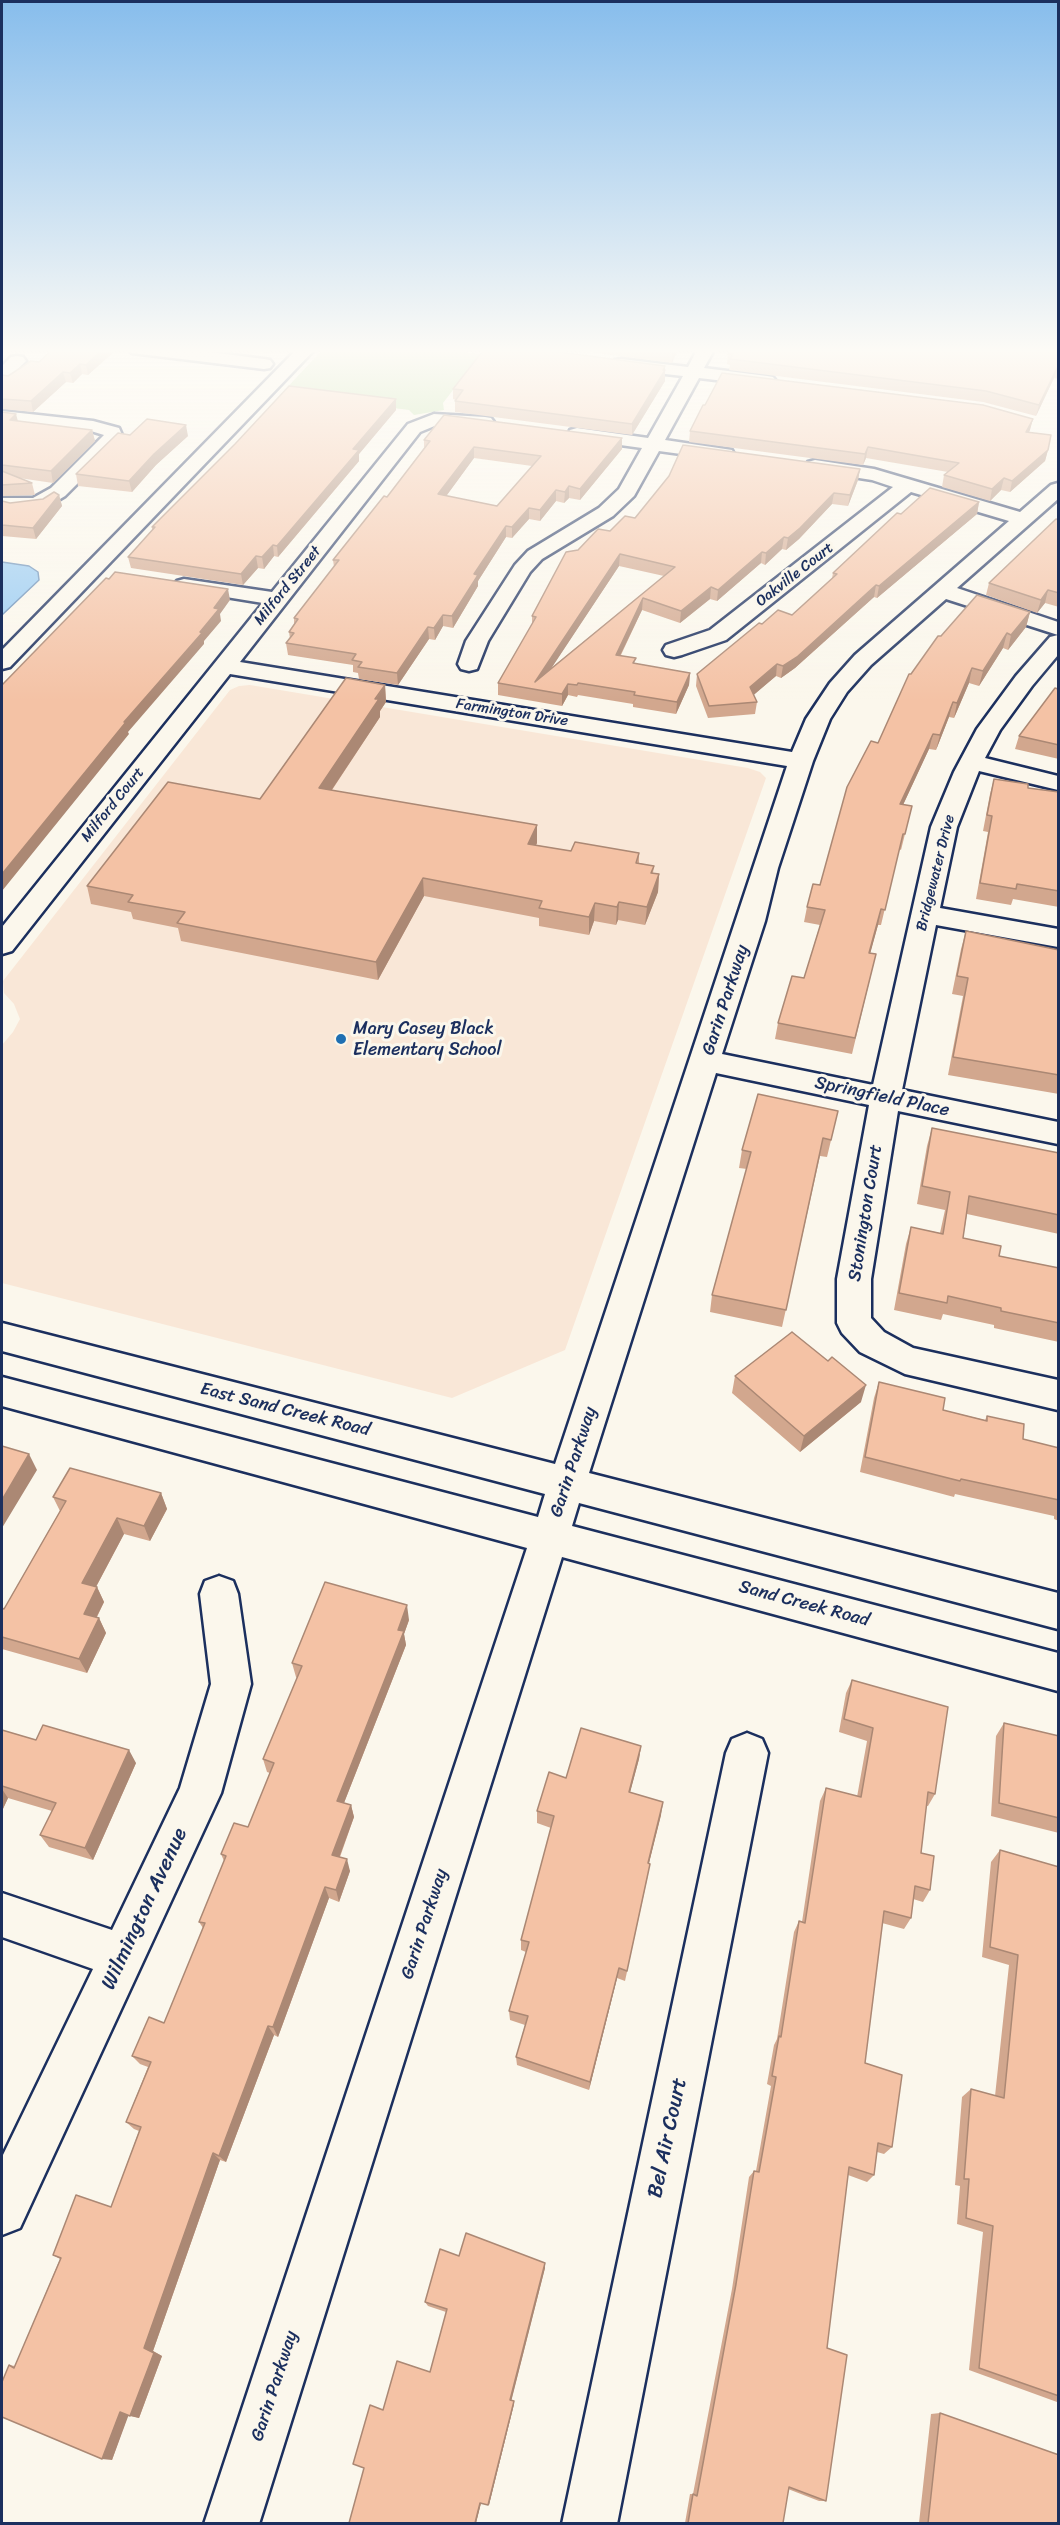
<!DOCTYPE html>
<html>
<head>
<meta charset="utf-8">
<style>
  body { margin:0 }
  #map { position:relative; width:1060px; height:2525px; overflow:hidden; background:#fbf7ec; font-family:Sriracha,sans-serif }
  canvas { display:block }
  .frame { position:absolute; inset:0; border:3px solid #1b2f5e; pointer-events:none }
</style>
</head>
<body>
<div id="map">
<canvas width="1060" height="2525"></canvas>
<div class="frame"></div>
</div>
<script>
const ctx = document.querySelector('canvas').getContext('2d');
ctx.lineJoin = 'round';
function paint(path, color) { ctx.fillStyle = color; ctx.fill(path, 'evenodd'); }
const shape = rows => new Path2D(rows.map(r => 'M' + r).join(''));
function stroke(path, color, width, dash) { ctx.strokeStyle = color; ctx.lineWidth = width; ctx.lineCap = dash ? 'butt' : 'round'; ctx.setLineDash(dash || []); ctx.stroke(path); }
function write(font, color, halo, rows, align = 'center') {
  ctx.font = font + ' Sriracha,sans-serif'; ctx.lineWidth = 6; ctx.setLineDash([]); ctx.textBaseline = 'middle'; ctx.strokeStyle = halo; ctx.fillStyle = color; for (const [text, x, y, turn = 0] of rows) {
    ctx.save(); ctx.translate(x, y); ctx.rotate((+turn || 0) * Math.PI / 180); ctx.textAlign = isNaN(turn) ? turn : align; if (halo) ctx.strokeText(text, 0, 0); ctx.fillText(text, 0, 0); ctx.restore();
  }
}
const built = shape([
  [250,685,748,768,760,772,766,778,565,1350,452,1398,2,1283,2,1045,13,1032,20,1019,14,1004,4,993,3,981,230,690,239,686]
]);
const green = shape([
  [324,348,432,348,481,354,443,403,444,410,414,415,409,410,281,394]
]);
const water = shape([
  [2,562,29,566,38,572,39,580,2,615,2,562]
]);
const minor = shape([
  [124,348,178,348,264,359,270,360,273,364,270,368,264,369,132,353,124,348],
  [298,348,316,348,10,667,2,669,2,650,298,348],
  [698,348,715,348,704,368,767,376,773,377,776,381,773,385,767,386,699,378,665,440,732,450,734,454,732,458,725,460,659,451,634,496,613,516,542,559,530,572,488,641,477,669,469,671,461,669,458,664,466,641,515,565,528,551,599,508,619,489,642,448,570,438,568,434,570,430,577,428,648,438,683,376,621,369,615,368,612,364,615,360,621,359,688,367,698,348],
  [17,356,23,357,26,361,8,379,2,380,2,366,11,357,17,356],
  [2,411,93,421,119,428,122,435,121,440,65,496,45,508,13,512,2,510,2,498,33,498,51,488,104,435,91,431,2,421,2,411],
  [434,414,485,417,491,418,494,422,491,426,485,427,437,425,420,432,240,662,792,752,806,719,830,683,855,655,1009,521,911,492,726,640,682,655,674,657,666,655,663,650,666,645,710,630,893,487,872,480,808,470,805,466,808,462,815,460,874,469,1020,512,1051,485,1058,483,1058,499,957,588,1058,622,1058,655,1032,686,1000,730,985,758,1058,776,1058,790,979,771,957,827,940,908,1058,929,1058,947,936,925,902,1090,1058,1122,1058,1144,898,1111,871,1279,871,1318,884,1332,913,1348,1058,1380,1058,1410,905,1374,860,1352,842,1333,837,1323,837,1279,869,1105,716,1073,589,1473,1058,1593,1058,1629,579,1503,572,1526,1058,1653,1058,1691,562,1557,259,2524,204,2524,527,1548,2,1406,2,1377,538,1517,545,1494,2,1351,2,1323,555,1464,787,766,230,674,12,951,2,954,2,927,263,603,177,589,173,585,177,581,184,579,272,592,408,424,434,414],
  [946,599,1058,635,1050,637,1016,676,977,729,954,772,931,827,873,1085,722,1054,765,921,778,868,813,761,830,719,847,692,871,665,946,599],
  [219,1576,233,1581,238,1594,251,1684,221,1793,20,2228,2,2235,2,2157,93,1969,2,1937,2,1893,112,1930,180,1788,211,1684,200,1594,205,1581,219,1576],
  [747,1733,762,1739,768,1753,617,2524,562,2524,726,1753,732,1739,747,1733]
]);
const wall = shape([
  [118,348,88,375,82,374,73,383,66,382,33,412,2,409,2,375,8,376,39,362],
  [236,348,271,348,266,353,236,349],
  [559,348,679,348,672,363],
  [1059,348,1059,379,1054,378,1036,416,983,402,729,370,730,365,727,364,728,354],
  [665,366,665,381,632,435,455,412,455,401,456,400,453,399,453,389],
  [396,399,396,410,359,454,359,461,278,557,274,556,264,569,258,568,243,585,131,568,128,557,152,530,152,527],
  [2,412,18,421,92,430,95,441,53,483,19,478,32,483,35,495,2,496],
  [1033,419,1029,432,1048,450,1045,461,1010,492,1001,490,990,501,942,487,944,475,948,472,866,458,863,465,689,442,690,431],
  [130,435,188,436,156,465,132,492,78,486,76,474],
  [622,438,622,449,580,500,569,498,564,503,556,501,540,521,529,519,512,538,506,537,478,581,478,586,453,628,443,626,435,640,429,639,398,685,359,679,358,673,353,672,353,665,288,655,286,643,290,639,289,632,294,624,294,618,334,567,333,560,387,497,424,448,424,440],
  [474,458,532,466,497,506,446,496],
  [860,469,858,480,848,506,832,504,799,539,786,550,782,549,765,565,761,563,717,601,710,599,680,623,642,610,621,655,635,664,690,673,689,685,676,714,633,707,633,704,578,695,577,697,568,695,562,706,498,695,498,683,532,625,532,616,578,550,635,518],
  [619,566,664,576,551,668],
  [59,495,62,506,36,539,2,536,2,501,10,503,43,499],
  [979,502,977,514,877,598,874,597,795,668,781,678,776,676,753,695,757,702,755,714,708,718,696,686,697,674,762,624,792,615,832,578,833,573,901,514],
  [1059,520,1059,607,1045,603,1037,613,986,595,989,583],
  [1030,612,1026,627,1008,650,1003,648,979,686,969,683,954,718,949,717,936,750,929,749,903,805,912,806,901,850,899,849,881,925,878,925,870,953,876,954,852,1054,775,1039,778,1023,804,978,820,925,804,922,807,907,820,885,878,743,911,674],
  [385,685,386,702,380,711,380,717,332,790,537,843,536,845,571,851,639,853,639,863,654,866,653,873,659,874,658,892,645,925,618,920,616,925,594,921,589,935,539,926,539,918,424,896,378,980,181,941,178,928,133,919,131,912,91,904,87,886,260,799],
  [1059,688,1059,759,1015,749,1019,736],
  [994,779,1028,788,1059,792,1059,907,1013,899,1011,905,976,899,988,832,983,831,990,794],
  [966,931,1059,950,1059,1094,948,1075,963,996,952,994,961,949],
  [838,1111,827,1157,820,1156,782,1327,710,1312,712,1295,747,1169,739,1168,742,1150],
  [932,1128,1059,1153,1059,1234,967,1214,963,1238,999,1256,1059,1268,1059,1342,994,1328,994,1325,943,1314,941,1320,894,1310,906,1244,911,1227,940,1233,945,1210,917,1204,927,1146],
  [735,1376,861,1402,800,1452,732,1393],
  [879,1382,943,1410,985,1420,987,1416,1023,1439,1059,1448,1059,1521,1054,1519,1054,1516,955,1494,954,1497,860,1472,874,1398],
  [161,1493,167,1509,150,1541,124,1534,96,1587,97,1587,104,1602,97,1617,99,1618,106,1633,87,1673,2,1649,2,1608,4,1609,60,1511,53,1497],
  [409,1620,404,1634,406,1645,344,1803,351,1805,354,1817,340,1857,350,1871,339,1902,329,1898,278,2037,274,2035,226,2162,220,2160,153,2351,162,2356,139,2418,128,2415,112,2460,9,2365,15,2366,60,2259,53,2255,111,2207,139,2131,134,2129,126,2122,148,2067,140,2064,132,2056,164,2023,203,1928,199,1922,224,1861,221,1854,248,1827,270,1773,267,1772,263,1759,297,1678,296,1677,292,1663],
  [852,1680,935,1794,928,1806,926,1806,921,1853,930,1890,923,1902,913,1899,911,1918,904,1929,882,1923,865,2063,892,2147,884,2154,877,2152,874,2175,867,2182,848,2175,827,2348,826,2501,819,2501,788,2489,783,2523,685,2523,690,2494,693,2494,732,2289,749,2177,754,2171,756,2171,771,2086,767,2084,774,2045,777,2039,794,1932,799,1921,802,1922,820,1801,826,1788,857,1797,867,1741,839,1732,846,1693],
  [1004,1723,1059,1736,1059,1833,991,1816,996,1736],
  [2,1730,36,1740,136,1763,93,1860,49,1847,40,1835,52,1811,8,1798,2,1811],
  [641,1746,639,1759,630,1792,661,1815,649,1863,648,1875,625,1981,617,1978,589,2090,517,2065,516,2057,525,2025,510,2020,509,2011,526,1952,521,1950,521,1940,551,1828,537,1823,537,1811,566,1778],
  [1000,1850,1059,1867,1059,2402,1057,2402,969,2370,983,2232,957,2224,960,2186,955,2185,962,2097,971,2089,995,2096,1009,1965,982,1957,991,1862],
  [459,2256,545,2263,545,2268,511,2401,514,2404,489,2505,481,2503,476,2523,349,2523,383,2410,430,2372,446,2312,428,2306,425,2302],
  [940,2413,1059,2523,919,2523,931,2414]
]);
const shadedWall = shape([
  [104,348,118,348,88,375,86,365],
  [265,348,271,348,266,353],
  [674,348,679,348,672,363,672,352],
  [80,364,82,374,73,383,70,373],
  [665,366,665,381,632,435,632,424],
  [1057,368,1054,378,1036,416,1039,405],
  [63,372,66,382,33,412,31,401],
  [396,399,396,410,359,454,359,461,278,557,277,546,353,449],
  [16,414,19,425,10,420],
  [1033,419,1030,430,1024,443,1026,432],
  [186,425,188,436,156,465,132,492,129,481,154,454],
  [92,430,95,441,53,483,51,471],
  [622,438,622,449,580,500,580,489],
  [474,447,474,458,439,506,438,494],
  [868,447,866,458,863,465,865,454],
  [1048,450,1045,461,1010,492,1012,481],
  [860,469,858,480,848,506,850,495],
  [1004,478,1001,490,990,501,992,489],
  [569,486,569,498,564,503,565,492],
  [556,490,556,501,540,521,540,510],
  [834,493,832,504,799,539,786,550,788,538],
  [59,495,62,506,36,539,33,528],
  [979,502,977,514,877,598,879,586],
  [529,508,529,519,512,538,512,527],
  [506,526,506,537,478,581,478,586,453,628,452,616,474,574],
  [784,537,782,549,765,565,766,553],
  [273,545,274,556,264,569,262,557],
  [762,552,761,563,717,601,718,590],
  [620,554,619,566,537,690,535,682],
  [256,556,258,568,243,585,241,574],
  [876,585,874,597,795,668,781,678,783,666],
  [711,587,710,599,680,623,681,611],
  [228,589,230,600,220,614,221,621,204,641,204,644,128,732,129,734,2,891,2,874,124,722,200,632,214,608],
  [1048,590,1045,603,1037,613,1041,600],
  [643,598,642,610,615,666,616,655],
  [1030,612,1026,627,1008,650,1011,635],
  [443,615,443,626,435,640,434,628],
  [428,627,429,639,398,685,397,673],
  [1007,633,1003,648,979,686,983,671],
  [777,664,776,676,749,699,750,687],
  [972,668,969,683,954,718,957,703],
  [690,673,689,685,676,714,677,702],
  [568,684,568,695,562,706,562,694],
  [385,685,386,702,380,711,380,717,321,806,319,788],
  [953,702,949,717,936,750,940,735],
  [933,734,929,749,896,820,900,804],
  [537,825,537,843,528,861,528,844],
  [659,874,658,892,645,925,647,907],
  [423,878,424,896,378,980,376,962],
  [619,902,618,920,616,925,617,907],
  [595,903,594,921,589,935,589,917],
  [881,909,878,925,866,969,869,953],
  [866,1385,861,1402,800,1452,804,1436],
  [29,1454,37,1470,2,1528,2,1500],
  [161,1493,167,1509,150,1541,144,1526],
  [117,1518,124,1534,90,1598,82,1583],
  [97,1587,104,1602,91,1628,84,1614],
  [407,1605,409,1620,404,1634,406,1645,340,1813,337,1801],
  [99,1618,106,1633,87,1673,79,1659],
  [641,1746,639,1759,627,1804,629,1792],
  [129,1750,136,1763,93,1860,85,1848],
  [2,1789,8,1798,2,1811],
  [663,1802,661,1815,646,1875,648,1863],
  [351,1805,354,1817,336,1866,332,1855],
  [347,1859,350,1871,339,1902,336,1890],
  [325,1887,329,1898,278,2037,273,2027],
  [619,1968,617,1978,589,2090,590,2082],
  [268,2026,274,2035,226,2162,219,2156],
  [213,2153,220,2160,153,2351,162,2356,139,2418,130,2416,144,2348],
  [545,2263,545,2268,511,2402,510,2400],
  [514,2401,514,2404,489,2505,488,2505],
  [120,2412,129,2414,112,2460,102,2459],
  [480,2503,481,2503,476,2523,475,2523]
]);
const building = shape([
  [54,348,104,348,86,365,80,364,70,373,63,372,31,401,2,399,2,375,8,376,31,361,39,362,54,348],
  [485,348,528,348,665,366,663,370,665,370,632,424,455,401,463,390,453,389,485,348],
  [642,348,674,348,672,352,642,348],
  [731,348,1059,348,1059,368,1057,368,1039,405,986,391,730,359,733,354,728,354,731,348],
  [722,373,983,405,1033,419,1026,432,1051,435,1048,450,1012,481,1004,478,992,489,944,475,959,463,868,447,865,454,690,431,703,405,705,405,722,373],
  [289,386,396,399,353,449,359,450,277,546,273,545,262,557,256,556,241,574,128,557,155,527,152,527,235,444,289,386],
  [2,412,16,414,10,420,92,430,51,471,2,465,2,412],
  [444,415,622,438,580,489,569,486,565,492,556,490,540,510,529,508,512,527,506,526,474,574,478,575,452,616,443,615,434,628,428,627,397,673,358,667,362,662,352,660,356,654,286,643,294,633,289,632,298,619,294,618,339,560,333,560,384,496,387,497,430,441,424,440,444,415],
  [474,447,541,456,497,506,438,494,474,447],
  [147,419,186,425,154,454,129,481,76,474,118,433,130,435,147,419],
  [683,445,860,469,850,495,834,493,800,528,788,538,784,537,766,553,762,552,718,590,711,587,681,611,643,598,616,655,636,658,633,663,690,673,677,702,634,695,635,692,578,683,577,685,568,684,562,694,498,683,536,617,532,616,566,552,578,550,598,529,610,531,625,516,635,518,669,476,683,445],
  [620,554,675,567,535,682,620,554],
  [2,471,32,483,2,485,2,471],
  [930,488,979,502,879,586,876,585,797,657,783,666,777,664,750,687,757,702,709,706,697,674,759,623,762,624,778,610,792,615,837,574,833,573,897,513,901,514,930,488],
  [54,492,59,495,33,528,2,525,2,501,10,503,43,499,54,492],
  [1056,519,1059,520,1059,593,1048,590,1041,600,989,583,1056,519],
  [115,572,228,589,214,608,219,609,200,632,202,633,124,722,126,722,2,874,2,685,106,578,109,579,115,572],
  [977,595,1030,612,1011,635,1007,633,983,671,972,668,957,703,953,702,940,735,933,734,900,804,912,806,905,834,903,834,885,910,881,909,869,953,876,954,855,1038,778,1023,792,976,804,978,825,910,807,907,813,884,820,885,847,787,871,741,878,743,909,674,911,674,938,636,941,636,977,595],
  [346,678,385,685,375,699,379,699,319,788,537,825,528,844,571,851,575,842,639,853,636,863,654,866,651,873,659,874,647,907,619,902,617,907,595,903,589,917,539,908,542,901,423,878,376,962,177,923,185,912,128,902,133,895,87,886,168,782,260,799,346,678],
  [1055,688,1058,689,1059,688,1059,745,1019,736,1055,688],
  [994,779,1028,784,1028,788,1059,792,1059,891,1017,884,1016,889,980,883,992,816,987,815,994,779],
  [966,931,1059,950,1059,1075,953,1057,968,978,957,976,966,931],
  [758,1094,838,1111,831,1140,823,1138,786,1310,712,1295,751,1152,742,1150,758,1094],
  [932,1128,1059,1153,1059,1215,969,1196,963,1238,1001,1246,999,1256,1059,1268,1059,1323,1001,1311,1001,1308,948,1296,947,1303,899,1293,911,1227,943,1234,950,1192,922,1186,932,1128],
  [792,1332,828,1361,832,1357,866,1385,804,1436,735,1376,792,1332],
  [879,1382,945,1398,943,1410,987,1421,987,1416,1024,1424,1023,1439,1059,1448,1059,1500,961,1479,960,1481,865,1457,879,1382],
  [2,1446,29,1454,2,1500,2,1446],
  [70,1468,161,1493,144,1526,117,1518,82,1583,97,1587,84,1614,99,1618,79,1659,2,1637,2,1608,4,1609,66,1501,53,1497,70,1468],
  [325,1582,407,1605,398,1630,404,1631,337,1801,351,1805,332,1855,347,1859,336,1890,325,1887,273,2027,268,2026,219,2156,213,2153,144,2348,154,2353,130,2416,120,2412,102,2459,2,2417,2,2382,9,2365,14,2368,61,2258,53,2255,76,2195,111,2207,141,2127,126,2122,151,2062,132,2056,149,2017,164,2023,205,1923,199,1922,226,1856,221,1854,234,1823,248,1827,274,1763,263,1759,302,1666,292,1663,325,1582],
  [852,1680,948,1707,935,1794,928,1792,921,1853,934,1856,930,1890,915,1886,911,1918,884,1911,865,2063,902,2075,892,2147,878,2143,874,2175,849,2167,827,2348,847,2355,826,2501,789,2487,783,2523,688,2523,693,2494,697,2496,736,2284,754,2171,759,2172,776,2077,772,2076,779,2036,781,2037,799,1921,805,1923,826,1788,861,1797,873,1728,844,1719,852,1680],
  [1004,1723,1059,1736,1059,1818,999,1803,1004,1723],
  [43,1725,129,1750,85,1848,40,1835,56,1803,2,1786,2,1730,36,1740,43,1725],
  [581,1728,641,1746,629,1792,663,1802,648,1863,650,1864,627,1971,619,1968,590,2082,516,2057,528,2016,509,2011,529,1942,521,1940,554,1816,537,1811,549,1772,566,1778,581,1728],
  [1000,1850,1059,1867,1059,2396,979,2368,993,2226,966,2218,969,2179,964,2179,971,2089,1004,2098,1018,1955,990,1947,1000,1850],
  [466,2233,545,2263,510,2400,514,2401,488,2505,480,2503,475,2523,349,2523,364,2468,353,2464,370,2405,383,2410,397,2361,430,2372,447,2309,425,2302,440,2249,459,2256,466,2233],
  [940,2413,1059,2455,1059,2523,928,2523,940,2413]
]);
const markers = [
  [341,1039,6,"#1f6fb2"]
];
const farStreetnames = [
  ["Oakville Court",795,575,-38],
  ["Milford Street",288,586,-51],
  ["Farmington Drive",512,713,9],
  ["Milford Court",113,805,-51],
  ["Bridgewater Drive",936,873,-76]
];
const streetNames = [
  ["Garin Parkway",726,1000,-72],
  ["Springfield Place",882,1097,12],
  ["Stonington Court",866,1213,-81],
  ["East Sand Creek Road",285,1410,14],
  ["Garin Parkway",574,1462,-72],
  ["Sand Creek Road",804,1604,15],
  ["Garin Parkway",425,1924,-72],
  ["Garin Parkway",275,2386,-72]
];
const poiNames = [
  ["Mary Casey Black",353,1029],
  ["Elementary School",353,1050]
];
const nearStreetnames = [
  ["Wilmington Avenue",145,1909,-65],
  ["Bel Air Court",668,2138,-78]
];
paint(built, '#f9e7d7');
paint(green, '#b0db98');
paint(water, '#96caf3');
stroke(water, '#658cb7', 1.5);
stroke(minor, '#1b2f5e', 5);
paint(minor, '#fbf7ec');
paint(wall, '#d2a78e');
paint(shadedWall, '#ab8874');
paint(building, '#f4c2a5');
stroke(building, '#ab8874', 1.5);
const sky = ctx.createLinearGradient(0, 0, 0, 702);
sky.addColorStop(0, '#87bdec');
sky.addColorStop(0.5, '#fdfbf6');
sky.addColorStop(1, '#fdfbf600');
ctx.fillStyle = sky;
ctx.fillRect(0, 0, 1060, 702);
for (const [x, y, r, color] of markers) { const dot = new Path2D(); dot.arc(x, y, r, 0, 2 * Math.PI); ctx.fillStyle = color; ctx.fill(dot); stroke(dot, '#fbf7ec', 2); }
write('15px', '#1b2f5e', '#fbf7ec', farStreetnames);
write('18px', '#1b2f5e', '#fbf7ec', streetNames);
write('18px', '#1b2f5e', '#fbf7ec', poiNames, 'left');
write('21px', '#1b2f5e', '#fbf7ec', nearStreetnames);
</script>
</body>
</html>
